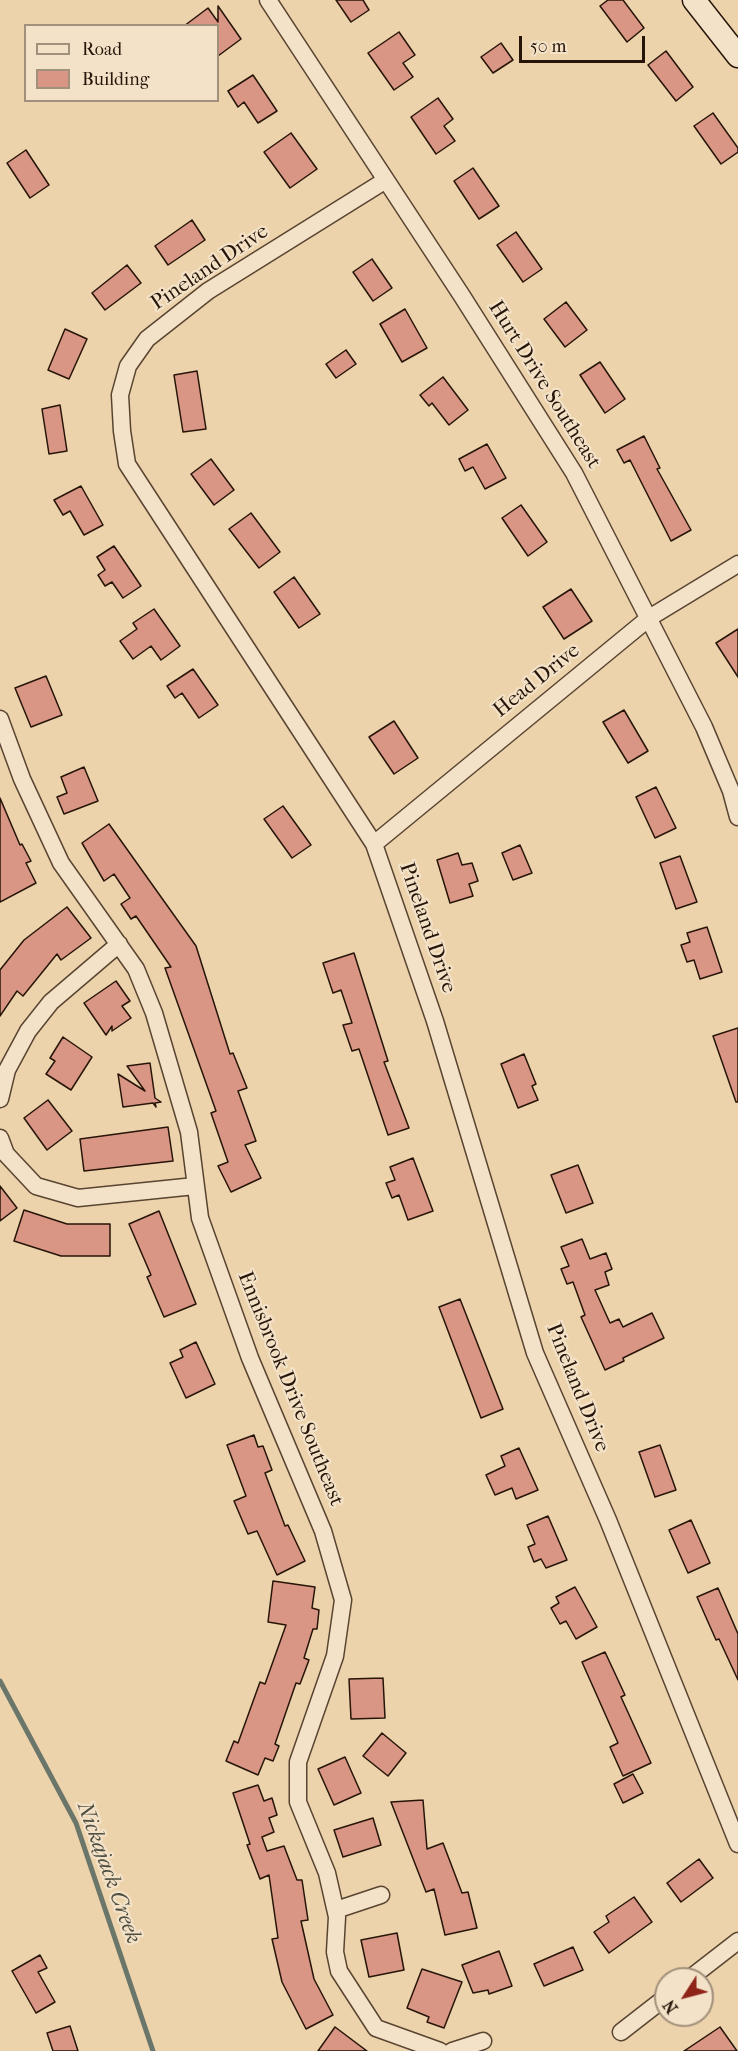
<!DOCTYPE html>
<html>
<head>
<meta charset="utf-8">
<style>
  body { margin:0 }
  #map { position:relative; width:738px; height:2051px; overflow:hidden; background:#edd3ab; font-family:"IM FELL French Canon",serif }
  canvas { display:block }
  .legend { position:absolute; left:24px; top:24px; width:195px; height:78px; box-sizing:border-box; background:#f3e2c8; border:2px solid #a1907b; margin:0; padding:8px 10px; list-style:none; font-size:18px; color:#261508 }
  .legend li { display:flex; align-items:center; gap:12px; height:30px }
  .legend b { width:30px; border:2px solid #a1907b }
  .north { position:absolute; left:654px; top:1967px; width:60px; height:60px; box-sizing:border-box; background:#f3e2c8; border:2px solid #a1907b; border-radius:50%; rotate:234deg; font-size:16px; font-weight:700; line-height:24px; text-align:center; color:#261508 }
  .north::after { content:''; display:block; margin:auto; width:21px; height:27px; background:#8f2418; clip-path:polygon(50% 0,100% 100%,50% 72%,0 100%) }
  .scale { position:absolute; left:519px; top:36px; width:126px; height:27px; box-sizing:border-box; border:3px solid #261508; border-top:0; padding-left:8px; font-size:18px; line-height:21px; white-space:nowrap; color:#261508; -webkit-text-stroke:4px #f3e2c8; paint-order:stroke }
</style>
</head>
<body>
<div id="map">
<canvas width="738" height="2051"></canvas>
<ul class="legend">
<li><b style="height:8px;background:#f3e2c8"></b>Road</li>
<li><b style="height:16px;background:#da9684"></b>Building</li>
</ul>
<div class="north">N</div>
<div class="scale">50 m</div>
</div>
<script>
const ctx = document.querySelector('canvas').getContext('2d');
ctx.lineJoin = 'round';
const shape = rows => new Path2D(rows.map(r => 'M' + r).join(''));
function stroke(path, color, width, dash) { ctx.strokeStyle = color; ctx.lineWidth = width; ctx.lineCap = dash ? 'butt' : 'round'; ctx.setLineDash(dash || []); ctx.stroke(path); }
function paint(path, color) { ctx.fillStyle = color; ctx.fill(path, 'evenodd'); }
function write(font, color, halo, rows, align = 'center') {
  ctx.font = font + ' "IM FELL French Canon",serif'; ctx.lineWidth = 4.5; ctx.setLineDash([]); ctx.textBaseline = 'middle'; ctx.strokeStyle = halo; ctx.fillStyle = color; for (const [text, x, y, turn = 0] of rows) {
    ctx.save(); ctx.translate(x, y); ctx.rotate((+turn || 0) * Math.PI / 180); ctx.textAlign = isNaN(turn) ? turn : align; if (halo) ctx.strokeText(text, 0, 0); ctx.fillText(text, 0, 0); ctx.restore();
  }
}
const stream = shape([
  [0,1681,76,1823,153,2051]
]);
const building = shape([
  [336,0,363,0,369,10,351,22,336,0],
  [608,0,623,0,644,28,627,42,600,6,608,0],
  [218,6,241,39,218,56,218,26,184,26,208,8,218,22,218,6],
  [399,32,415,55,403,63,413,77,394,90,368,53,399,32],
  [501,43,513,60,493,73,481,57,501,43],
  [666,51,693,87,676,101,648,65,666,51],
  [253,75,277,111,258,123,244,102,238,107,228,91,253,75],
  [438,98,453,119,444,126,455,141,436,154,411,117,438,98],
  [713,113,738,148,738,152,721,164,694,126,713,113],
  [291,133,317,169,290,188,264,152,291,133],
  [26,150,49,185,30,198,7,163,26,150],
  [473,168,499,206,479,219,454,181,473,168],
  [192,220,205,240,168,265,155,246,192,220],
  [516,232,542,269,523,282,497,245,516,232],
  [372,259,392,288,373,301,353,272,372,259],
  [127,265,141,283,105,310,92,293,127,265],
  [566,302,587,330,565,347,544,319,566,302],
  [405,309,427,348,402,362,380,324,405,309],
  [65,329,87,339,69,379,48,370,65,329],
  [346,350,356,364,336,378,326,364,346,350],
  [600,362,625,399,605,413,580,375,600,362],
  [197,371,206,429,183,432,174,375,197,371],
  [443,377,468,410,449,425,432,403,429,406,420,395,443,377],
  [60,405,67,451,49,454,42,409,60,405],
  [644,436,660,468,657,469,691,530,671,541,630,460,624,463,617,450,644,436],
  [487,444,506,478,485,489,473,467,465,471,459,459,487,444],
  [211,459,234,490,214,505,191,474,211,459],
  [81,486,103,525,84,535,70,511,63,515,54,500,81,486],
  [521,505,547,542,528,556,502,518,521,505],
  [251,513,280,552,259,568,229,529,251,513],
  [114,546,141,586,123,598,112,582,105,586,98,575,105,570,97,557,114,546],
  [294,577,320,614,299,628,274,592,294,577],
  [571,589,592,621,564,639,543,607,571,589],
  [154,609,180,646,161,660,151,646,133,659,120,641,137,629,133,623,154,609],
  [738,629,738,677,716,643,738,629],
  [193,669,218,705,199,718,182,693,175,698,167,686,193,669],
  [46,676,62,715,31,727,15,688,46,676],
  [624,710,648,751,628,763,603,722,624,710],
  [394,721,418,758,394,774,369,737,394,721],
  [84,767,98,801,64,814,57,797,67,793,61,777,84,767],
  [656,787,676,828,655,838,636,797,656,787],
  [0,798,20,845,22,844,31,861,26,863,36,883,0,902,0,798],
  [283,806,311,845,292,858,264,819,283,806],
  [109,824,196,946,230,1054,233,1053,247,1088,238,1091,256,1141,245,1145,261,1178,231,1192,218,1166,228,1162,211,1113,216,1111,165,968,171,967,136,916,131,919,121,904,130,898,114,874,104,881,82,843,109,824],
  [520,845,532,873,513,880,502,853,520,845],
  [458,853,462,865,472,863,478,881,469,884,473,896,450,903,437,860,458,853],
  [680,856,697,902,676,909,660,863,680,856],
  [67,907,91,938,61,960,57,954,23,996,17,991,0,1016,0,970,24,940,67,907],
  [707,927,722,972,700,979,694,960,687,962,681,945,690,942,687,933,707,927],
  [354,953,388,1061,384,1062,409,1128,388,1135,359,1049,352,1051,343,1025,352,1023,341,990,333,993,323,963,354,953],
  [116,981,130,1001,122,1006,131,1018,112,1031,112,1026,106,1035,84,1003,116,981],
  [738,1028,738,1102,736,1102,713,1036,738,1028],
  [63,1037,92,1057,71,1090,46,1074,55,1061,50,1058,63,1037],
  [524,1054,536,1084,532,1086,538,1100,518,1108,501,1064,524,1054],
  [150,1063,155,1098,161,1102,155,1103,156,1107,153,1103,123,1107,118,1074,145,1091,127,1066,150,1063],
  [48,1100,72,1131,47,1150,24,1118,48,1100],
  [168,1127,173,1161,84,1171,80,1139,168,1127],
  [413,1158,433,1211,408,1220,399,1195,392,1198,386,1183,395,1180,390,1167,413,1158],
  [578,1165,593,1203,566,1213,551,1175,578,1165],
  [0,1186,17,1208,0,1221,0,1186],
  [24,1210,67,1224,110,1224,110,1256,61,1256,14,1241,24,1210],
  [159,1211,196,1304,164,1317,147,1277,151,1275,129,1224,159,1211],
  [582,1239,590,1259,606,1253,612,1269,605,1272,609,1285,595,1290,610,1323,619,1319,623,1327,652,1313,664,1338,623,1358,624,1361,605,1370,581,1317,585,1315,573,1282,567,1284,561,1269,569,1266,561,1247,582,1239],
  [460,1299,503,1409,481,1418,439,1307,460,1299],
  [196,1342,215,1384,186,1398,170,1363,183,1357,180,1350,196,1342],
  [254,1435,258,1447,263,1446,272,1470,265,1473,285,1526,288,1525,305,1561,277,1575,257,1531,248,1534,234,1501,246,1496,227,1445,254,1435],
  [660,1445,676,1490,655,1497,639,1452,660,1445],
  [519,1448,538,1490,516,1499,512,1488,495,1495,486,1475,505,1466,501,1456,519,1448],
  [548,1516,567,1560,546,1568,541,1559,534,1562,528,1547,535,1544,527,1525,548,1516],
  [691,1520,710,1563,688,1573,669,1530,691,1520],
  [273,1581,315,1587,312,1608,319,1610,317,1629,313,1629,304,1658,309,1660,300,1684,296,1683,275,1744,279,1746,273,1761,265,1758,258,1775,226,1761,234,1741,238,1743,260,1682,265,1684,286,1625,268,1622,273,1581],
  [575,1587,597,1627,576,1639,566,1621,560,1624,551,1608,559,1603,556,1597,575,1587],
  [718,1588,738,1634,738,1680,719,1639,716,1640,697,1597,718,1588],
  [605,1652,625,1695,621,1697,651,1763,623,1776,610,1747,618,1743,582,1662,605,1652],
  [383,1678,385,1718,351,1719,349,1679,383,1678],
  [382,1733,406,1753,388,1776,363,1756,382,1733],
  [345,1757,361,1793,334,1805,318,1769,345,1757],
  [633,1774,643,1793,623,1803,614,1784,633,1774],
  [258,1785,264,1801,272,1798,277,1815,269,1818,274,1832,262,1837,267,1851,284,1846,297,1880,302,1880,308,1920,301,1921,314,1979,333,2015,306,2029,282,1982,272,1939,278,1938,269,1875,260,1879,247,1845,250,1844,233,1793,258,1785],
  [423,1800,427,1849,443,1843,462,1893,468,1892,477,1928,445,1935,434,1889,426,1892,391,1802,423,1800],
  [373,1818,381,1845,343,1857,334,1830,373,1818],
  [699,1859,713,1878,681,1902,667,1883,699,1859],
  [634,1897,652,1922,609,1953,594,1932,609,1922,606,1916,634,1897],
  [397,1933,404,1970,369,1977,361,1940,397,1933],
  [573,1947,583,1970,544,1986,534,1964,573,1947],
  [499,1951,512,1986,489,1994,488,1990,473,1993,462,1965,499,1951],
  [40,1955,47,1968,38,1972,55,2002,36,2013,12,1971,40,1955],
  [422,1969,462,1982,444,2028,427,2022,429,2017,407,2008,422,1969],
  [70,2026,78,2051,53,2051,47,2033,70,2026],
  [335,2027,367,2051,318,2051,335,2027],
  [720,2027,737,2051,684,2051,720,2027]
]);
const street = shape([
  [268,0,462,296,574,473,704,727,731,791,738,817],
  [386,180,208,291,147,339,128,366,120,395,122,431,127,464,374,844,435,1021,535,1353,608,1520,738,1844],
  [0,719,22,779,61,863,136,969,154,1013,189,1132,200,1218,250,1358,323,1531,343,1600,335,1656,298,1762,298,1802,327,1873,337,1917,335,1952,339,1971,376,2028,440,2051],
  [374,844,649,618,738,564],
  [0,1099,7,1070,28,1031,51,1002,119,944],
  [0,1138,6,1154,36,1186,78,1198,195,1186],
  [336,1910,381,1895],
  [689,1979,738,1941],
  [621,2032,666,1997],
  [452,2051,483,2041]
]);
const secondary = shape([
  [694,0,738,56]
]);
const streetNames = [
  ["Pineland Drive",210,268,-34],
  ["Hurt Drive Southeast",544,385,58],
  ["Head Drive",537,681,-39],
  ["Pineland Drive",427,928,71],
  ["Pineland Drive",577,1388,68],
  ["Ennisbrook Drive Southeast",290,1389,68]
];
const waterNames = [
  ["Nickajack Creek",108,1873,70]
];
stroke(stream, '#6b766a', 5);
paint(building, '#da9684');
stroke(building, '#261508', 1.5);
stroke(street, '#584431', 19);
stroke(secondary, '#261508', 25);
stroke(street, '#f3e2c8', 16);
stroke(secondary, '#f3e2c8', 22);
write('21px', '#261508', '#f3e2c8', streetNames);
write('italic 22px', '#4e4e41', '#f3e2c8', waterNames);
</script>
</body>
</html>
